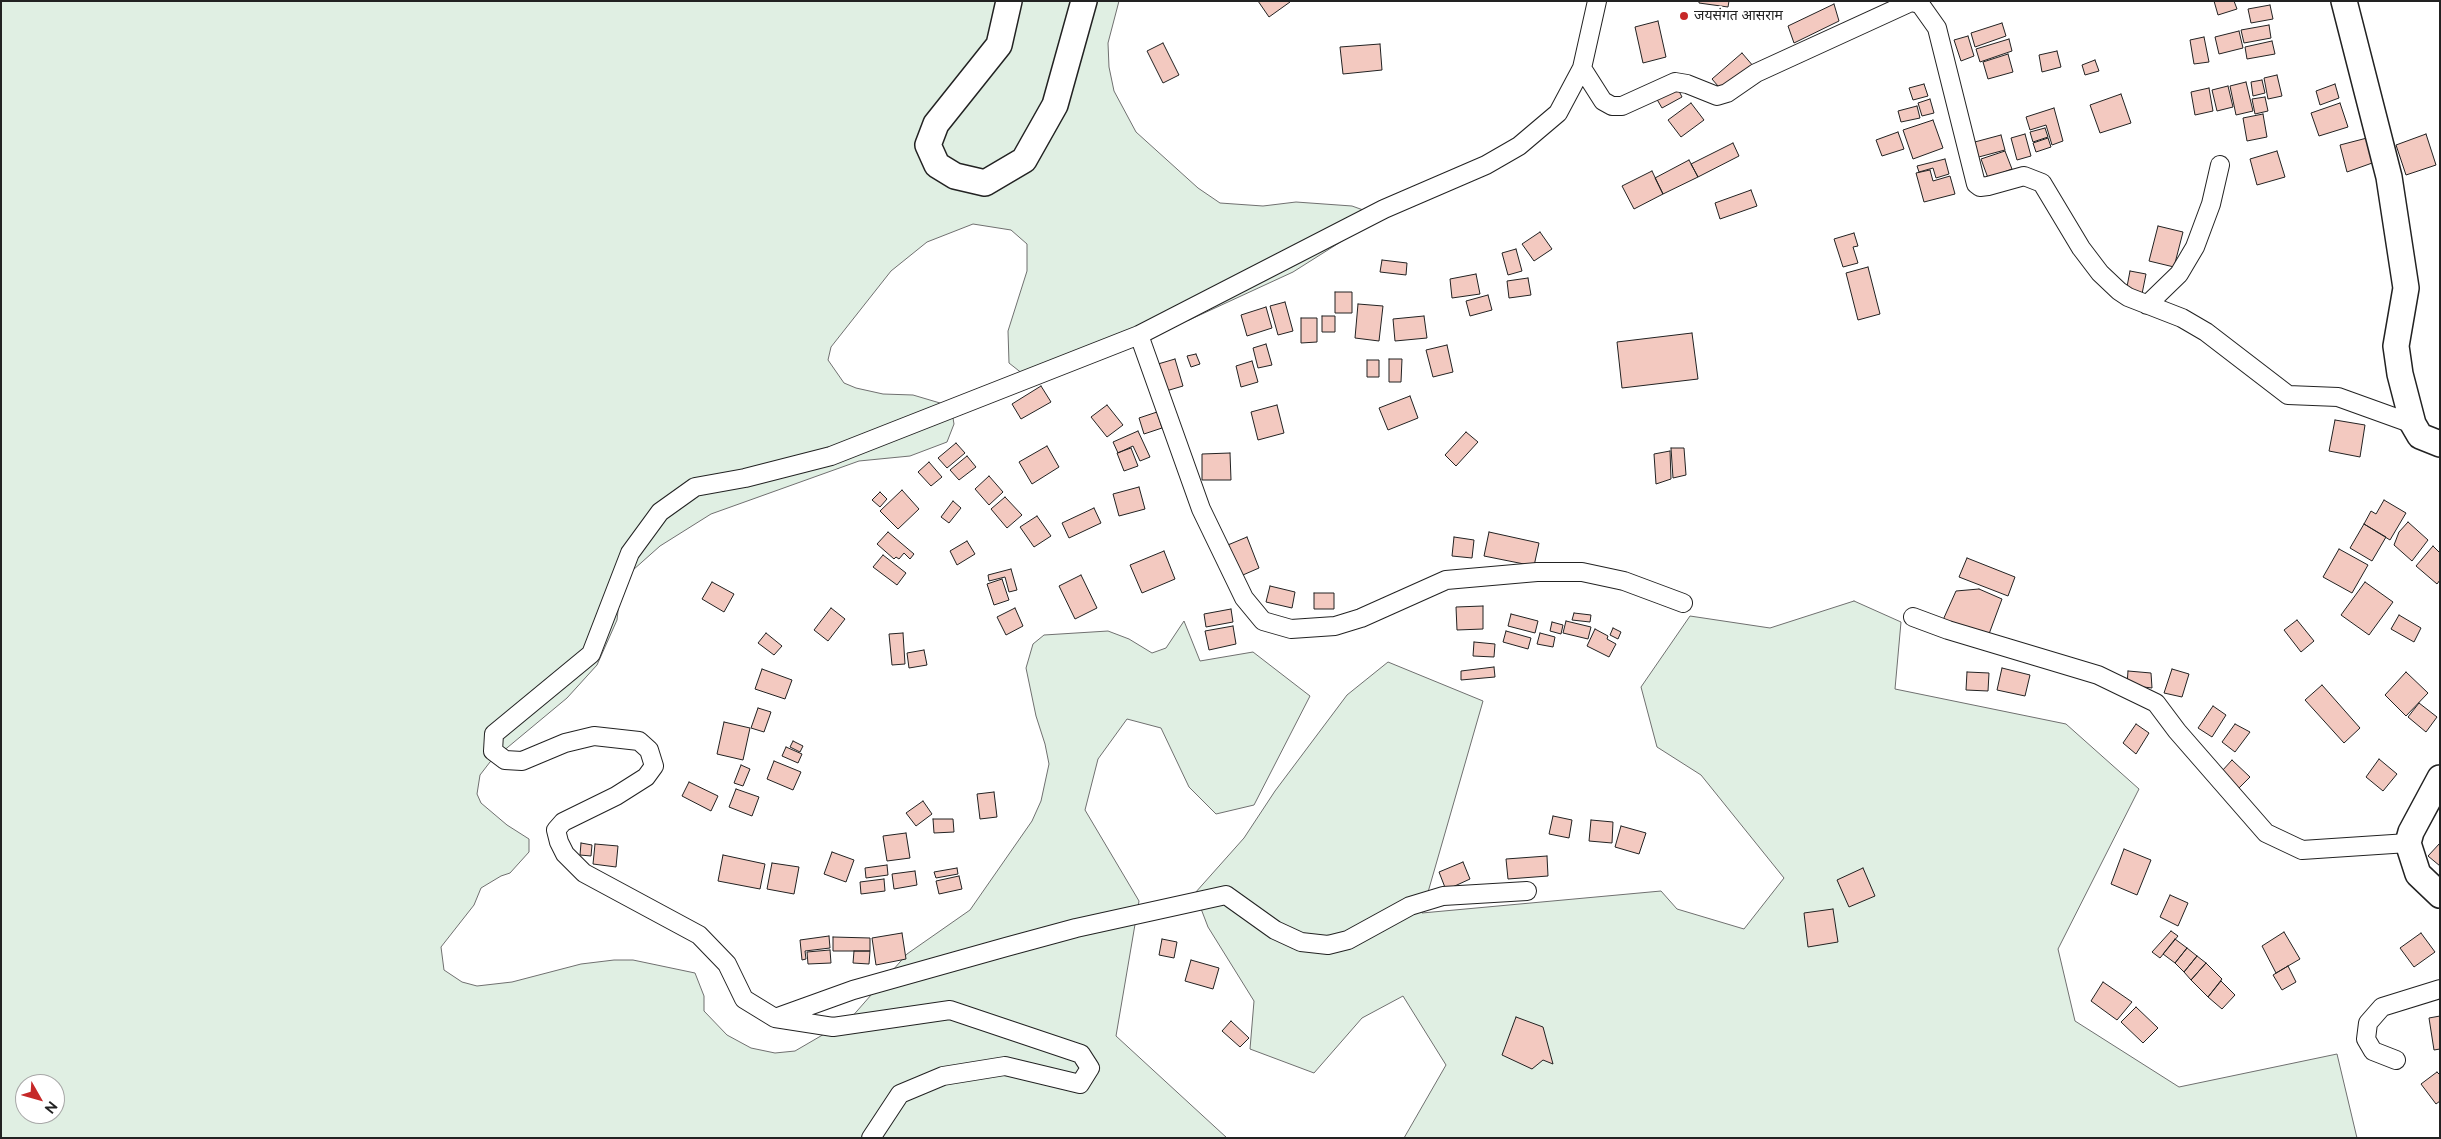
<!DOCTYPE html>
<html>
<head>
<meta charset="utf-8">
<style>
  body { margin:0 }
  #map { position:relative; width:2441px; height:1139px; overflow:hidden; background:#fff; font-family:Raleway,sans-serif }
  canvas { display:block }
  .frame { position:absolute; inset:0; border:2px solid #222; pointer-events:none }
  .north { position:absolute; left:15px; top:1074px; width:50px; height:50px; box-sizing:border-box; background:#fff; border:1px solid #a7a7a7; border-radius:50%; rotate:128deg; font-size:14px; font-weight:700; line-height:20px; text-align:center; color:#222 }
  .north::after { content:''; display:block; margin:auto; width:18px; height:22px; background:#c62828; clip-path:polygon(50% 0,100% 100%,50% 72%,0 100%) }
</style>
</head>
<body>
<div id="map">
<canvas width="2441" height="1139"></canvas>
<div class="frame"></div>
<div class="north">N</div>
</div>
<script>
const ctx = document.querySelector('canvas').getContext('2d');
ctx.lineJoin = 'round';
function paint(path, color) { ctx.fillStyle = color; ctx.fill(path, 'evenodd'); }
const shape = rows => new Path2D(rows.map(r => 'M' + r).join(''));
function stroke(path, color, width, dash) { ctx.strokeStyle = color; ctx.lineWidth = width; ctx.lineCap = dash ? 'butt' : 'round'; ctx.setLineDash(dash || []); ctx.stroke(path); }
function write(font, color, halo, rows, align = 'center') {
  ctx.font = font + ' Raleway,"Noto Sans Devanagari",sans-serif'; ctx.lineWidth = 4; ctx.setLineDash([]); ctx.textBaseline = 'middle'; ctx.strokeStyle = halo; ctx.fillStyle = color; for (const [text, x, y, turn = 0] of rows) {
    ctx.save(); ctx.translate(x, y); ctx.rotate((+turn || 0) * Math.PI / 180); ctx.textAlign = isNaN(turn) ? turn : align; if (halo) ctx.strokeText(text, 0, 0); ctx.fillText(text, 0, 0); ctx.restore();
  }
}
const green = shape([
  [1,1,1119,1,1108,43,1109,67,1114,91,1136,132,1198,188,1220,203,1263,206,1296,202,1352,206,1366,211,1369,224,1293,272,1189,320,1151,332,1055,377,1028,378,1009,363,1008,331,1027,271,1027,244,1011,230,973,224,927,242,891,271,831,347,828,360,844,383,856,388,883,394,913,395,940,403,952,412,954,424,947,442,910,456,859,461,711,514,660,546,633,570,621,584,617,620,597,665,567,698,490,762,480,775,477,794,481,803,507,825,529,839,529,852,510,873,501,876,481,888,474,905,441,947,444,970,462,982,477,986,512,982,581,964,614,960,633,960,695,973,704,996,704,1011,727,1035,751,1048,775,1053,795,1051,850,1019,907,954,970,910,1032,821,1041,801,1049,764,1045,744,1036,716,1026,668,1033,644,1044,635,1108,631,1129,639,1152,653,1166,648,1184,621,1200,661,1253,652,1310,696,1254,805,1216,814,1189,787,1161,728,1127,719,1098,759,1085,810,1139,901,1116,1036,1227,1138,1,1138,1,1],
  [25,1084,55,1084,55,1114,25,1114,25,1084],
  [1854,601,1901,622,1895,689,2066,724,2139,789,2058,949,2075,1021,2179,1087,2337,1054,2357,1138,1404,1138,1446,1065,1403,996,1362,1018,1314,1073,1250,1049,1254,1001,1208,927,1195,893,1244,838,1275,791,1347,695,1388,662,1483,701,1422,913,1661,891,1677,909,1744,929,1784,878,1701,775,1657,747,1641,687,1690,616,1770,628,1854,601]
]);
const building = shape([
  [1258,1,1289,1,1290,2,1269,17,1258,1],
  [1699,1,1729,1,1728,7,1699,3,1699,1],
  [2214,1,2234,1,2237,9,2218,15,2214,1],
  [1834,4,1839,21,1794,43,1788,26,1834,4],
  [2270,5,2273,19,2251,23,2248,9,2270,5],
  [1658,21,1666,57,1643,63,1635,27,1658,21],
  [2002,23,2006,36,1975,47,1971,33,2002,23],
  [2269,25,2271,38,2244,43,2241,30,2269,25],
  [2239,31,2243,48,2219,54,2215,37,2239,31],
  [1968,36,1974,56,1961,61,1954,40,1968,36],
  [2204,37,2209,62,2194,64,2190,40,2204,37],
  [2009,39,2012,51,1980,62,1976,49,2009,39],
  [2272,41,2275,54,2247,59,2245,47,2272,41],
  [1163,43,1179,75,1163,83,1147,51,1163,43],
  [1380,44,1382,70,1343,74,1340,47,1380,44],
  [2057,51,2061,67,2042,72,2039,55,2057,51],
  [1742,53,1754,67,1724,93,1712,79,1742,53],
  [2008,54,2013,72,1988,79,1983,62,2008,54],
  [2095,60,2099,71,2085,75,2082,65,2095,60],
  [2277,75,2282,96,2268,99,2264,78,2277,75],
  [2262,80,2265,93,2253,96,2251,82,2262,80],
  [2246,82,2253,111,2236,115,2230,86,2246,82],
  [1924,84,1928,96,1913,100,1909,88,1924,84],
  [2335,84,2339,98,2320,105,2316,91,2335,84],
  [1676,85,1682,97,1662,108,1655,96,1676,85],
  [2228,86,2233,107,2217,111,2212,90,2228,86],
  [2209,88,2213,111,2195,115,2191,92,2209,88],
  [2121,94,2131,123,2100,133,2090,105,2121,94],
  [2265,97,2268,111,2255,114,2252,99,2265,97],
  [1930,99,1934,113,1922,116,1918,103,1930,99],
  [1691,103,1704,120,1681,137,1668,120,1691,103],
  [2340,103,2348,127,2319,136,2311,113,2340,103],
  [1917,106,1920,118,1901,122,1898,111,1917,106],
  [2054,108,2063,141,2052,145,2046,125,2030,130,2026,117,2054,108],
  [2263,114,2267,137,2247,141,2243,118,2263,114],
  [1933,120,1943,148,1913,159,1903,130,1933,120],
  [2045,128,2048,137,2033,142,2030,132,2045,128],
  [1898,132,1904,149,1882,156,1876,140,1898,132],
  [2025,134,2031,156,2017,160,2011,138,2025,134],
  [2426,134,2436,165,2406,175,2396,145,2426,134],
  [2001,135,2005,150,1975,158,1971,143,2001,135],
  [2048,138,2051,147,2036,152,2033,143,2048,138],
  [2367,138,2375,162,2347,172,2340,145,2367,138],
  [1733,143,1739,156,1698,177,1691,164,1733,143],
  [2005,151,2012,169,1988,178,1981,159,2005,151],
  [2277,151,2285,177,2257,185,2250,159,2277,151],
  [1945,159,1949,174,1936,178,1933,168,1919,172,1917,166,1945,159],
  [1689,160,1698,177,1663,194,1655,178,1689,160],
  [1930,170,1933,181,1950,176,1955,194,1924,202,1916,173,1930,170],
  [1652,171,1663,194,1634,209,1622,186,1652,171],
  [1751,190,1757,206,1720,219,1715,203,1751,190],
  [2158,226,2183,232,2174,267,2149,261,2158,226],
  [1540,232,1552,249,1534,261,1522,244,1540,232],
  [1854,233,1858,246,1853,247,1858,263,1843,267,1834,239,1854,233],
  [1516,249,1522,271,1508,275,1502,253,1516,249],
  [1382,260,1407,263,1406,275,1380,272,1382,260],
  [1868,267,1880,314,1858,320,1846,273,1868,267],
  [2130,271,2146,274,2142,294,2126,292,2130,271],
  [1476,274,1480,294,1452,298,1450,279,1476,274],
  [1528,278,1531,295,1509,298,1507,281,1528,278],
  [1335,292,1352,292,1352,313,1335,313,1335,292],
  [1488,295,1492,310,1470,316,1466,301,1488,295],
  [1285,302,1293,331,1278,335,1270,306,1285,302],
  [1358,304,1383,306,1379,341,1355,338,1358,304],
  [1266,307,1272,328,1247,336,1241,315,1266,307],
  [1322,316,1335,316,1335,332,1322,332,1322,316],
  [1424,316,1427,338,1395,341,1393,319,1424,316],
  [1301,318,1317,318,1317,342,1301,343,1301,318],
  [1692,333,1698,379,1622,388,1617,342,1692,333],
  [1266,344,1272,365,1258,368,1253,348,1266,344],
  [1447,345,1453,372,1433,377,1426,350,1447,345],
  [1196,354,1200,364,1191,367,1187,356,1196,354],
  [1175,359,1183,386,1166,391,1158,364,1175,359],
  [1389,359,1402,359,1401,382,1389,382,1389,359],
  [1367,360,1379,360,1379,377,1367,377,1367,360],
  [1252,361,1258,382,1241,387,1236,366,1252,361],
  [1041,386,1051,402,1021,419,1012,404,1041,386],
  [1410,396,1418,418,1388,430,1379,408,1410,396],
  [1107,405,1123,425,1107,437,1091,417,1107,405],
  [1277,405,1284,433,1258,440,1251,412,1277,405],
  [1157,412,1162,428,1144,434,1139,418,1157,412],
  [2335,420,2365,425,2360,457,2329,451,2335,420],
  [1138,431,1150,457,1140,461,1133,446,1118,453,1113,442,1138,431],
  [1466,432,1478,442,1456,466,1445,455,1466,432],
  [956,443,965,453,947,468,938,458,956,443],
  [1047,446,1059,467,1032,484,1019,462,1047,446],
  [1131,448,1138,466,1124,471,1117,453,1131,448],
  [1671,448,1684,448,1686,475,1673,478,1671,448],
  [1670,451,1671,479,1656,484,1654,454,1670,451],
  [1230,453,1231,480,1202,480,1202,454,1230,453],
  [967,456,976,467,959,480,950,470,967,456],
  [929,462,942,477,931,486,918,472,929,462],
  [989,476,1003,492,989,505,975,489,989,476],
  [1139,487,1145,509,1119,516,1113,494,1139,487],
  [902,490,919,509,898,529,880,511,902,490],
  [880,492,887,499,880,507,872,500,880,492],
  [1005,497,1022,515,1007,528,991,509,1005,497],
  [2384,500,2406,513,2390,540,2364,524,2371,511,2376,514,2384,500],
  [953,501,961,508,949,523,941,517,953,501],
  [1094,508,1101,523,1069,538,1062,523,1094,508],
  [1037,516,1051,536,1034,547,1020,527,1037,516],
  [2408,522,2428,540,2412,561,2394,545,2399,532,2408,522],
  [2364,524,2386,537,2372,561,2350,548,2364,524],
  [888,532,914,554,910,559,904,553,899,559,896,557,894,559,877,544,888,532],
  [1489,532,1539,543,1534,566,1484,556,1489,532],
  [1247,537,1259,568,1236,578,1223,547,1247,537],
  [1454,537,1474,540,1472,558,1452,556,1454,537],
  [967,541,975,554,957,565,950,551,967,541],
  [2433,546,2440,553,2440,580,2437,584,2416,566,2433,546],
  [2339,549,2368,565,2352,593,2323,577,2339,549],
  [1164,551,1175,579,1142,593,1130,565,1164,551],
  [883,555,906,573,897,585,873,567,883,555],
  [1967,558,2015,577,2008,596,1959,577,1967,558],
  [1011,569,1017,590,1009,592,1005,577,989,581,988,575,1011,569],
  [1081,575,1097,608,1075,619,1059,586,1081,575],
  [1002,579,1009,600,994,605,987,584,1002,579],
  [712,582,734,594,724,612,702,599,712,582],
  [2365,582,2393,602,2369,635,2341,615,2365,582],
  [1270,586,1295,592,1292,608,1266,602,1270,586],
  [1979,589,2002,599,1989,634,1943,620,1956,591,1979,589],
  [1314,593,1334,593,1334,609,1314,609,1314,593],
  [1483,606,1483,629,1457,630,1456,607,1483,606],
  [831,608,845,619,828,641,814,630,831,608],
  [1015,608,1023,626,1006,635,997,617,1015,608],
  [1231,609,1233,622,1206,627,1204,614,1231,609],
  [1574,613,1591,615,1590,622,1572,620,1574,613],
  [1511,614,1538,621,1535,633,1508,626,1511,614],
  [2399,615,2421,628,2414,642,2391,629,2399,615],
  [2297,620,2314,641,2301,652,2284,630,2297,620],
  [1566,621,1591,627,1588,639,1563,633,1566,621],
  [1552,622,1563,625,1561,634,1550,631,1552,622],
  [1233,626,1236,644,1209,650,1205,631,1233,626],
  [1613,628,1621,632,1618,639,1610,635,1613,628],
  [1595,629,1608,636,1607,639,1616,644,1609,657,1587,646,1595,629],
  [1506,631,1531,638,1528,649,1503,642,1506,631],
  [766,633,782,646,774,655,758,643,766,633],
  [903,633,905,664,892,665,889,634,903,633],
  [1540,633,1555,637,1553,647,1537,644,1540,633],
  [1474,642,1495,644,1494,657,1473,656,1474,642],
  [924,650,927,665,909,668,907,653,924,650],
  [1494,667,1495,677,1461,680,1461,671,1494,667],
  [2002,668,2030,675,2025,696,1997,690,2002,668],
  [762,669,792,680,785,699,755,689,762,669],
  [2172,669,2189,674,2182,697,2164,693,2172,669],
  [2128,671,2151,673,2152,688,2127,685,2128,671],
  [1967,672,1989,673,1988,691,1966,690,1967,672],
  [2406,672,2428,693,2406,716,2385,695,2406,672],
  [2322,685,2360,728,2344,743,2305,700,2322,685],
  [2419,703,2437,717,2426,732,2408,717,2419,703],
  [2213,706,2226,715,2212,737,2198,728,2213,706],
  [758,708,771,712,764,732,751,728,758,708],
  [724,722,750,728,743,760,717,754,724,722],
  [2136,724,2149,733,2136,754,2123,743,2136,724],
  [2235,724,2250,732,2235,752,2222,742,2235,724],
  [793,741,803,746,800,752,790,747,793,741],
  [786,747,802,754,798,763,782,756,786,747],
  [2379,759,2397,774,2383,791,2366,777,2379,759],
  [2232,760,2250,777,2239,788,2222,771,2232,760],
  [774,761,801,772,793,790,767,779,774,761],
  [741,765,750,769,743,786,734,783,741,765],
  [689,782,718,796,711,811,682,796,689,782],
  [736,789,759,797,752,816,729,807,736,789],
  [994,792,997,817,980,819,977,794,994,792],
  [923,801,932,814,916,826,906,813,923,801],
  [1553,816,1572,820,1569,838,1549,834,1553,816],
  [933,819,953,819,954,832,934,833,933,819],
  [1591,820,1613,822,1612,843,1589,841,1591,820],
  [1621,826,1646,833,1639,854,1615,847,1621,826],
  [906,833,910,858,887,861,883,836,906,833],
  [581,843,592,845,591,856,580,855,581,843],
  [2440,843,2440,866,2428,856,2440,843],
  [595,844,618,846,616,867,593,864,595,844],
  [2124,849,2151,860,2137,895,2111,884,2124,849],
  [832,852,854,860,846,882,824,874,832,852],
  [723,855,765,864,760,889,718,881,723,855],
  [1547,856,1548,876,1508,879,1506,859,1547,856],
  [1463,862,1470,879,1446,890,1439,872,1463,862],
  [772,863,799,867,794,894,767,889,772,863],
  [887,865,888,875,866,878,865,868,887,865],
  [957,868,958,874,936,878,934,872,957,868],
  [1863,868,1875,896,1849,907,1837,880,1863,868],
  [915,871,917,885,894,889,892,874,915,871],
  [959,876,962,889,939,894,936,881,959,876],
  [884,879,885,891,861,894,860,882,884,879],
  [2170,895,2188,903,2178,926,2160,917,2170,895],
  [1833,909,1838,942,1808,947,1804,913,1833,909],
  [2171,931,2178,936,2160,958,2152,952,2171,931],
  [2284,932,2300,959,2276,973,2262,946,2284,932],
  [902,933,906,959,876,965,872,938,902,933],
  [2421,933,2435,952,2414,967,2400,948,2421,933],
  [829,936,830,948,805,951,806,959,802,960,800,940,829,936],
  [833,937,870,938,870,951,833,951,833,937],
  [1162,939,1177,942,1174,958,1159,955,1162,939],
  [2175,939,2187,948,2175,963,2163,954,2175,939],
  [2187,948,2197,956,2184,972,2175,963,2187,948],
  [830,950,831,963,808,964,807,952,830,950],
  [854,951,870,951,869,964,853,963,854,951],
  [2197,956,2206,963,2191,980,2184,972,2197,956],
  [1191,960,1219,968,1213,989,1185,981,1191,960],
  [2206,963,2222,979,2208,997,2191,980,2206,963],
  [2288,966,2296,982,2282,990,2273,975,2288,966],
  [2221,981,2235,995,2222,1009,2208,997,2221,981],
  [2103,982,2132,1002,2117,1020,2091,1001,2103,982],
  [2136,1007,2158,1028,2143,1043,2121,1022,2136,1007],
  [2440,1016,2440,1049,2434,1050,2429,1018,2440,1016],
  [1516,1017,1543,1027,1553,1064,1543,1060,1532,1069,1502,1055,1516,1017],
  [1231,1021,1249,1038,1240,1047,1222,1031,1231,1021],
  [2437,1072,2440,1075,2440,1101,2436,1104,2421,1084,2437,1072]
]);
const minor = shape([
  [1582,68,1603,101,1612,106,1622,106,1675,82,1687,84,1717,96,1727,93,1756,73,1911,2,1920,4,1937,28,1976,184,1980,187,1988,186,2024,176,2042,183,2081,248,2100,273,2119,291,2128,297,2182,318,2206,332,2288,395,2338,397,2413,424],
  [2147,305,2179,274,2195,247,2211,204,2220,165],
  [1139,335,1201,509,1244,598,1263,621,1291,629,1335,626,1361,618,1446,580,1537,572,1582,572,1624,581,1683,603],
  [1913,617,1948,630,2098,675,2156,703,2177,731,2266,833,2302,850,2408,843],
  [778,1017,853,990,1006,947,1076,928,1226,895,1275,930,1301,942,1328,945,1348,940,1410,906,1443,896,1527,891],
  [2396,1060,2373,1051,2366,1039,2368,1023,2382,1007,2440,989],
  [871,1138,900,1094,943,1076,1005,1066,1080,1084,1090,1068,1081,1054,950,1010,833,1027,775,1018,744,999,727,964,699,935,584,873,565,854,559,842,556,830,563,822,616,796,646,777,654,766,649,750,639,741,594,736,565,743,522,761,505,760,493,751,494,734,591,654,630,553,660,512,695,487,745,478,831,456,1139,335,1384,209,1486,165,1519,146,1558,113,1582,68,1597,1]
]);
const secondary = shape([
  [1009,1,999,45,936,124,928,145,937,165,955,176,985,183,1024,160,1055,105,1084,1],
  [2344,1,2389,177,2406,288,2396,346,2400,374,2413,424,2420,436,2440,444],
  [2440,778,2411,832,2408,843,2418,874,2440,895]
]);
const markers = [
  [1684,16,5,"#c62828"]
];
const poiNames = [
  ["जयसंगत आसराम",1694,16]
];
paint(green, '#e0efe3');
stroke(green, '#6f6f6f', 1);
paint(building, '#f3c9c0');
stroke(building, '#222', 1);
stroke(minor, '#222', 20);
stroke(secondary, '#222', 28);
stroke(minor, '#fff', 18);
stroke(secondary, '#fff', 25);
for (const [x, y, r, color] of markers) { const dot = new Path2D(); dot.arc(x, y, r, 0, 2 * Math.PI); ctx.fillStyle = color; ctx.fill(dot); stroke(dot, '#fff', 2); }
write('14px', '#222', '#fff', poiNames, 'left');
</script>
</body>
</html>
